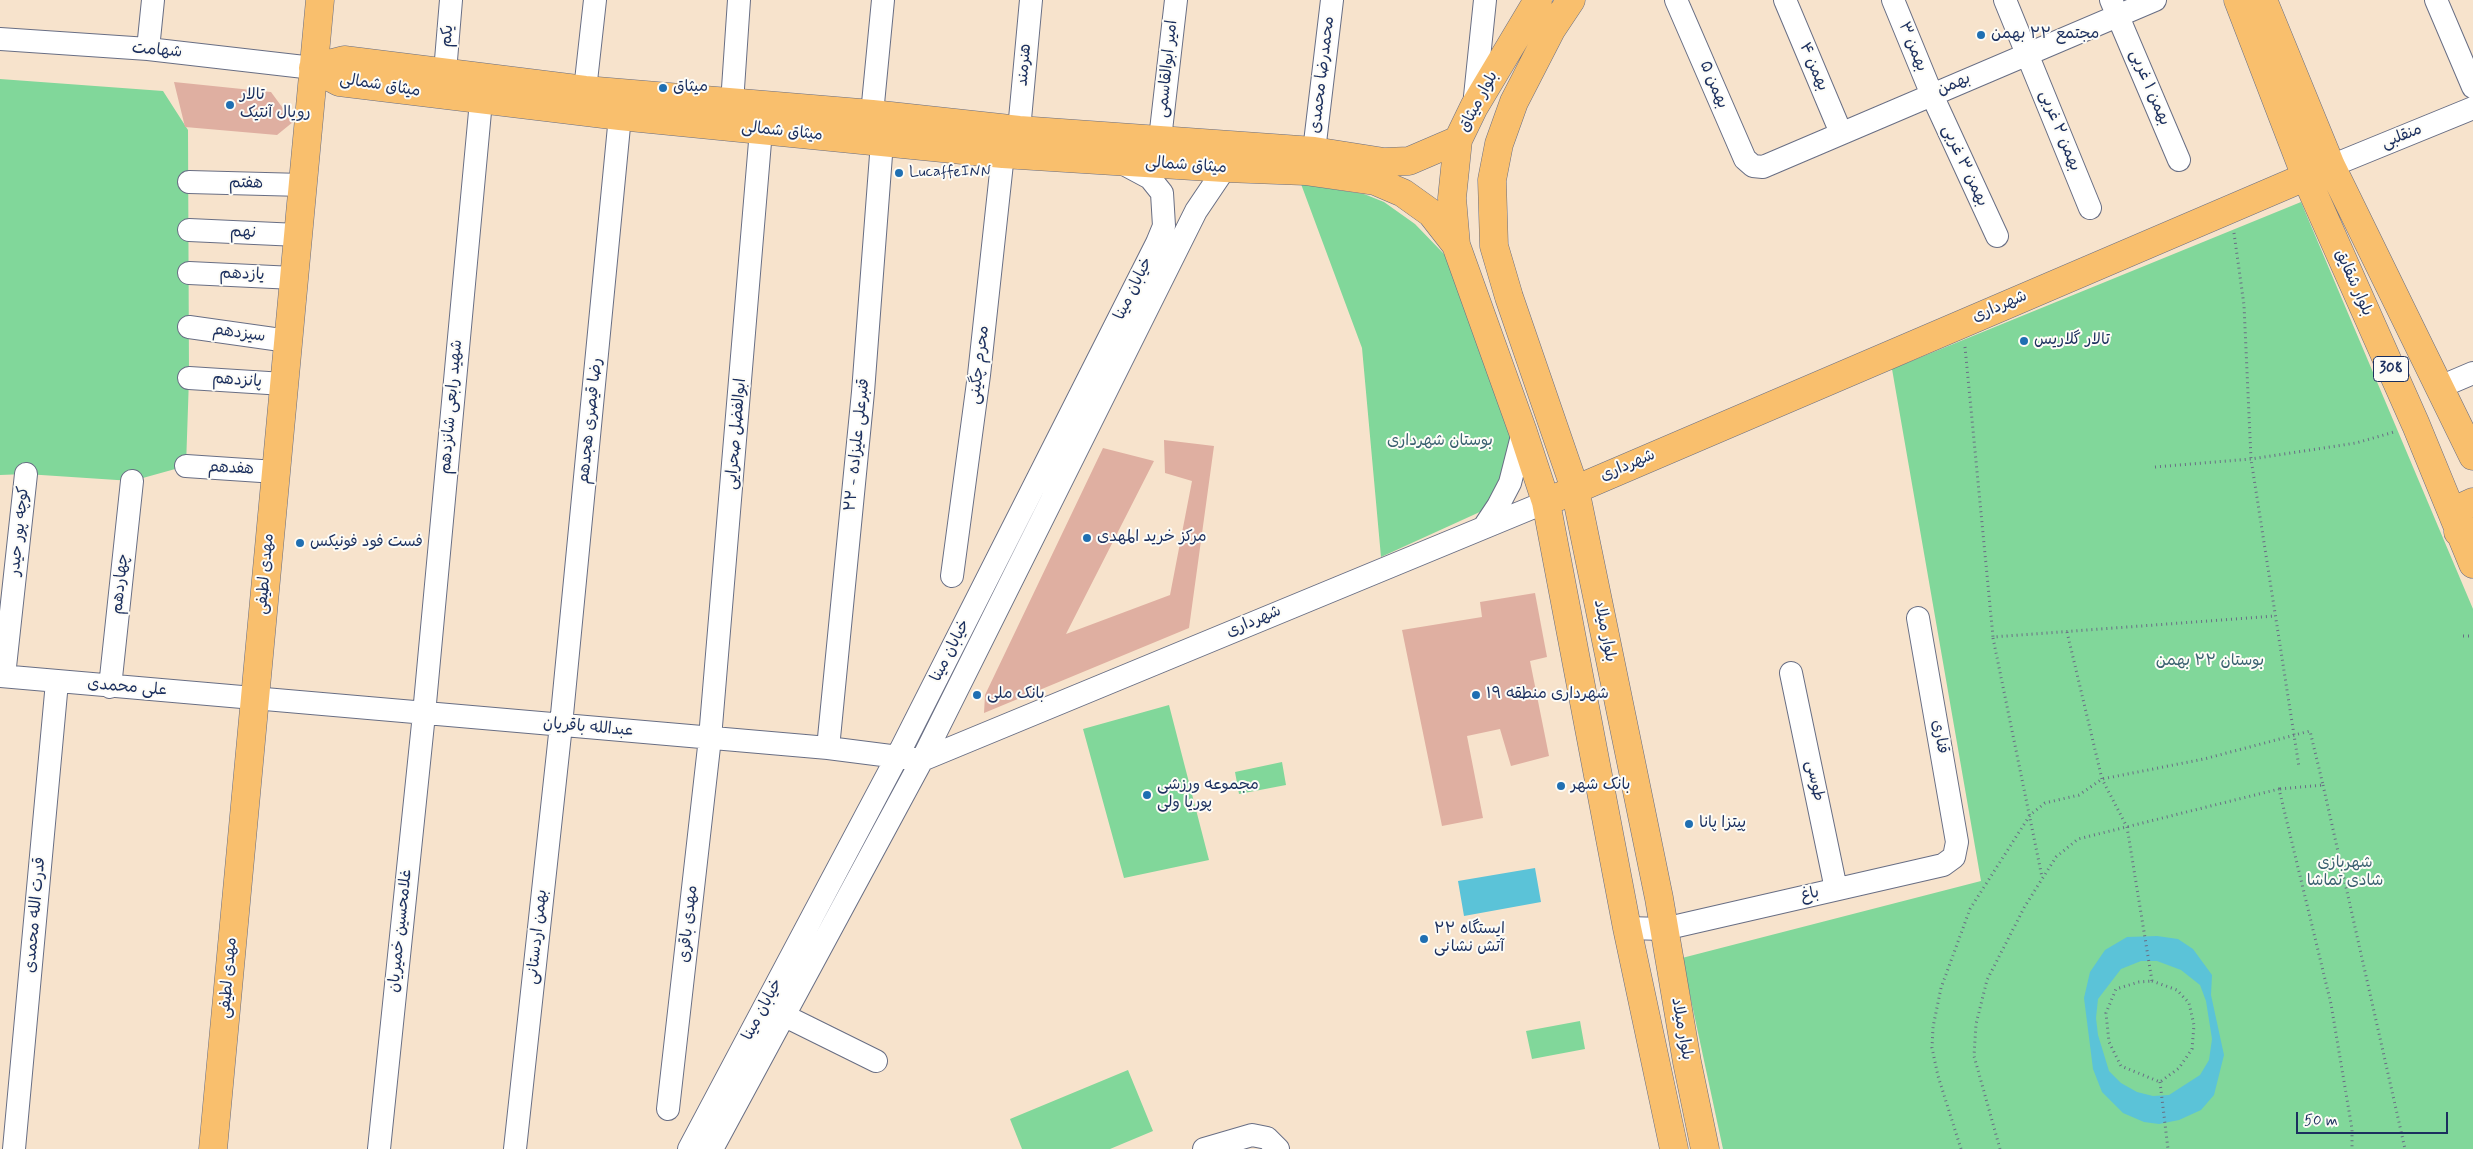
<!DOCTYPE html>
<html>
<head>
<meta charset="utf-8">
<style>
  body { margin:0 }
  #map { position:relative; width:2473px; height:1149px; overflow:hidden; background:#f7e3cc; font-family:Mynerve,sans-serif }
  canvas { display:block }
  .scale { position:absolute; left:2296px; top:1112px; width:152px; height:22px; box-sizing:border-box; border:2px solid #1b2f5e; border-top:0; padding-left:6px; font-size:15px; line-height:18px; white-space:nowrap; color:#1b2f5e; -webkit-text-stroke:4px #fdfcf7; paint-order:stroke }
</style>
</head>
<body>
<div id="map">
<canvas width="2473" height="1149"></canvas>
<div class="scale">50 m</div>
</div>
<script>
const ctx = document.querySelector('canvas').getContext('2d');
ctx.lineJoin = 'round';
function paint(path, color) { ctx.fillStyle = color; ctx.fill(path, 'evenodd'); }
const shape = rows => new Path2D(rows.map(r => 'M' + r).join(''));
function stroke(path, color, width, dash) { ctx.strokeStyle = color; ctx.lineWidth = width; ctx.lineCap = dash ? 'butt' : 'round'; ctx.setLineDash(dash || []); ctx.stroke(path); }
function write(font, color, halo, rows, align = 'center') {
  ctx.font = font + ' Mynerve,"Playpen Sans Arabic",sans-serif'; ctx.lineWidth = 4; ctx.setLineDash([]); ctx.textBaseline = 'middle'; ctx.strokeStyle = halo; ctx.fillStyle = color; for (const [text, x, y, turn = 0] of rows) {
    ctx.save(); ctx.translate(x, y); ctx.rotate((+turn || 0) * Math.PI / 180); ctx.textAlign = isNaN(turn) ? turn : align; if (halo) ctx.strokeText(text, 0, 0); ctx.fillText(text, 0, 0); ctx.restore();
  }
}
const green = shape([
  [0,79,163,91,188,130,189,378,186,466,132,481,26,474,0,475],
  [1301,184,1364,194,1384,202,1415,224,1444,254,1459,276,1512,439,1503,477,1482,511,1381,557,1362,348],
  [2301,202,2473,609,2473,1149,1723,1149,1682,958,1981,881,1892,369],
  [1169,705,1209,860,1124,878,1083,729],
  [1282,762,1286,785,1239,794,1235,772],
  [1580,1021,1585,1049,1532,1059,1526,1031],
  [1128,1070,1153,1131,1110,1149,1022,1149,1010,1119]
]);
const water = shape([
  [1535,868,1541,902,1464,916,1458,881],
  [2157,936,2178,939,2193,949,2212,975,2211,995,2224,1055,2214,1095,2201,1110,2179,1120,2159,1124,2144,1122,2123,1113,2102,1092,2093,1069,2084,998,2090,972,2105,950,2127,937],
  [2141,961,2157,961,2181,970,2200,985,2206,1001,2212,1039,2209,1060,2200,1075,2169,1095,2153,1096,2137,1092,2121,1083,2109,1071,2098,1035,2096,1018,2098,999,2121,969]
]);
const building = shape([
  [174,82,271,92,293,122,277,135,185,127],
  [1164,440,1214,446,1189,628,984,713,985,695,1103,448,1154,461,1066,634,1170,595,1192,481,1165,473],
  [1535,593,1547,657,1530,661,1549,756,1511,766,1500,729,1467,736,1483,818,1442,826,1402,630,1482,617,1480,602]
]);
const path = shape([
  [2234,233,2244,305,2251,459,2299,767],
  [1965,347,1993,637,2275,616],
  [2155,467,2251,459,2356,443,2394,432],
  [2067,632,2102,779,2127,827,2152,981],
  [2463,636,2473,636],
  [1993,638,2042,877],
  [2323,785,2405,1149],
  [2152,981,2177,990,2189,1003,2194,1025,2192,1049,2179,1068,2160,1082,2121,1066,2109,1042,2106,1013,2116,989,2139,982,2152,981],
  [2160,1082,2168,1149],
  [1961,1149,1938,1076,1932,1048,1933,1027,1941,988,1970,909,2030,815,2045,803,2079,795,2102,779,2204,759,2310,731,2323,785,2279,789],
  [2000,1149,1974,1056,1976,1024,1987,980,2025,906,2056,857,2078,839,2279,789,2331,1004,2352,1129,2352,1149]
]);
const minor = shape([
  [1676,0,1745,159,1753,166,1763,167,2155,0],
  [1785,0,1841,133],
  [1893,0,1932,95,1997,236],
  [2005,0,2090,208],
  [2111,0,2179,160],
  [2436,0,2473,87],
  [0,39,148,49,313,68],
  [148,49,153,0],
  [445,72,451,0],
  [585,90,595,0],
  [732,103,739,0],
  [1474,106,1485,0],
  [872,114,883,0],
  [1019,130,1031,0],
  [1160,139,1176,0],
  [1314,151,1332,0],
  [2331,166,2473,108],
  [189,182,303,185],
  [189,230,298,235],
  [189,273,294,278],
  [189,327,288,341],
  [189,378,284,384],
  [2440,387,2473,373],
  [186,466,276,472],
  [1484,527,1498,506,1510,483,1523,432],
  [952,576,979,375,1003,154],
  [1791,673,1836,889],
  [0,676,828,748,922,760,1546,502],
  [4,676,26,474],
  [110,687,132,481],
  [828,748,863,392,882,142],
  [1627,928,1664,929,1943,865,1954,857,1957,842,1918,618],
  [785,1016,876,1061],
  [668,1109,710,738,761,130],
  [14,1149,57,682],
  [379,1149,424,714,481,101],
  [515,1149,561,725,620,116],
  [689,1149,897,757,1157,243,1164,226,1162,193,1150,178,1122,163],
  [712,1149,922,760,1196,211,1225,168],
  [1204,1149,1252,1135,1267,1138,1278,1149]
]);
const major = shape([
  [1538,0,1474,107,1458,140,1452,198,1456,245,1523,432,1546,502,1627,928,1674,1149],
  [1571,0,1551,30,1514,102,1499,144,1492,180,1494,246,1509,297,1575,489,1659,898,1687,1062,1705,1149],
  [2238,0,2306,177,2416,425,2473,564],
  [2263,0,2331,166,2473,456],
  [313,68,339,82,620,116,1003,154,1225,168,1305,171,1375,181,1403,193,1431,213,1456,245],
  [313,68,344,60,585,90,872,114,1019,130,1314,151,1384,162,1409,161,1458,140],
  [1558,497,2331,166],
  [2458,532,2462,507,2473,502],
  [213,1149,320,0]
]);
const markers = [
  [1981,35,5,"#1f6fb2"],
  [663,88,5,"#1f6fb2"],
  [230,105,5,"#1f6fb2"],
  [899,173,5,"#1f6fb2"],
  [2024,341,5,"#1f6fb2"],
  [1087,538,5,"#1f6fb2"],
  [300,543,5,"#1f6fb2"],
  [977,695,5,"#1f6fb2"],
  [1476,695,5,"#1f6fb2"],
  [1561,786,5,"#1f6fb2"],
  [1147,795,5,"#1f6fb2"],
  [1689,824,5,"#1f6fb2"],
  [1424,939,5,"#1f6fb2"]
];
const shields = [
  [2391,369,35]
];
const shieldNames = [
  ["308",2391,369]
];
const poiNames = [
  ["مجتمع ۲۲ بهمن",1991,35],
  ["میثاق",673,88],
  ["تالار",240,96],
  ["رویال آنتیک",240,114],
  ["LucaffeINN",909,173],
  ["تالار گلاریس",2034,341],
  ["مرکز خرید المهدی",1097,538],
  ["فست فود فونیکس",310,543],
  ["بانک ملی",987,695],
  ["شهرداری منطقه ۱۹",1486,695],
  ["مجموعه ورزشی",1157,786],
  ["پوریا ولی",1157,804],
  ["بانک شهر",1571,786],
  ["پیتزا پانا",1699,824],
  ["ایستگاه ۲۲",1434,930],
  ["آتش نشانی",1434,948]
];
const streetNames = [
  ["یکم",448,36,-85],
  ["بهمن ۳",1912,47,68],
  ["شهامت",157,51,5],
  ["هنرمند",1025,65,-85],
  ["بهمن ۴",1813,67,67],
  ["امیر ابوالقاسمی",1168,69,-84],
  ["محمدرضا محمدی",1323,75,-83],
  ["بهمن ۵",1713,85,67],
  ["بهمن",1954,85,-23],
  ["میثاق شمالی",380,86,9],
  ["بهمن ۱ غربی",2149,88,67],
  ["بلوار میثاق",1479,102,-62],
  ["بهمن ۲ غربی",2059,131,68],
  ["میثاق شمالی",782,132,6],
  ["منقلبی",2402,137,-22],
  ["میثاق شمالی",1186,166,4],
  ["بهمن ۳ غربی",1964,166,65],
  ["هفتم",246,184,1],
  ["نهم",243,233,2],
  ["یازدهم",242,275,2],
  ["بلوار شقایق",2353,283,66],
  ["خیابان مینا",1134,289,-64],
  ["شهرداری",2000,307,-23],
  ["سیزدهم",239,334,8],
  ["محرم چگینی",980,365,-83],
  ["پانزدهم",237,381,4],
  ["شهید رابعی شانزدهم",452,407,-85],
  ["رضا قیصری هجدهم",591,421,-84],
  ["ابوالفضل صحرایی",737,434,-85],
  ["قنبرعلی علیزاده - ۲۲",858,445,-84],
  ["شهرداری",1628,466,-23],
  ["هفدهم",231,469,3],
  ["کوچه پور حیدر",20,531,-84],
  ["مهدی لطیفی",266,574,-85],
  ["چهاردهم",121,584,-84],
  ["شهرداری",1254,622,-23],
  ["بلوار میلاد",1604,631,79],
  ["خیابان مینا",951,651,-63],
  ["علی محمدی",127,688,5],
  ["عبدالله باقریان",588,728,5],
  ["قناری",1939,737,80],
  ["طوسی",1814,781,78],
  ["باغ",1810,895,-13],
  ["قدرت الله محمدی",36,915,-85],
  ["مهدی باقری",689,924,-84],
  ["غلامحسین خمیریان",401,931,-84],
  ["بهمن اردستانی",538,937,-84],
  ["مهدی لطیفی",229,978,-85],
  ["خیابان مینا",763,1010,-62],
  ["بلوار میلاد",1681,1029,80]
];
const parkNames = [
  ["بوستان شهرداری",1440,442],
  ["بوستان ۲۲ بهمن",2210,662],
  ["شهربازی",2345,864],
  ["شادی تماشا",2345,882]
];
paint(green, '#81d79a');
paint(water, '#5bc3d8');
paint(building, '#dfafa1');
stroke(minor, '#686e84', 24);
stroke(major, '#686e84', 29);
stroke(path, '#686e84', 3, [1, 4]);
stroke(minor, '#fff', 22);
stroke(major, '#f9bf6d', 28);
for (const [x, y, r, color] of markers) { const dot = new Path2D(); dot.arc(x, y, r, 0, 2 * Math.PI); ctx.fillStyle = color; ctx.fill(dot); stroke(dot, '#fdfcf7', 2); }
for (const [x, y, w] of shields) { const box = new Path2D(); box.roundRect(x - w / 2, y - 12.5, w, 25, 4); ctx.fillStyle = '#fdfcf7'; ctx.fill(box); stroke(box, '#1b2f5e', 1); }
write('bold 15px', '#1b2f5e', null, shieldNames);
write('16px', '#1b2f5e', '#fdfcf7', poiNames, 'left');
write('16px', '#1b2f5e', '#fdfcf7', streetNames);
write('16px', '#3a6170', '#fdfcf7', parkNames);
</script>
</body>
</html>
